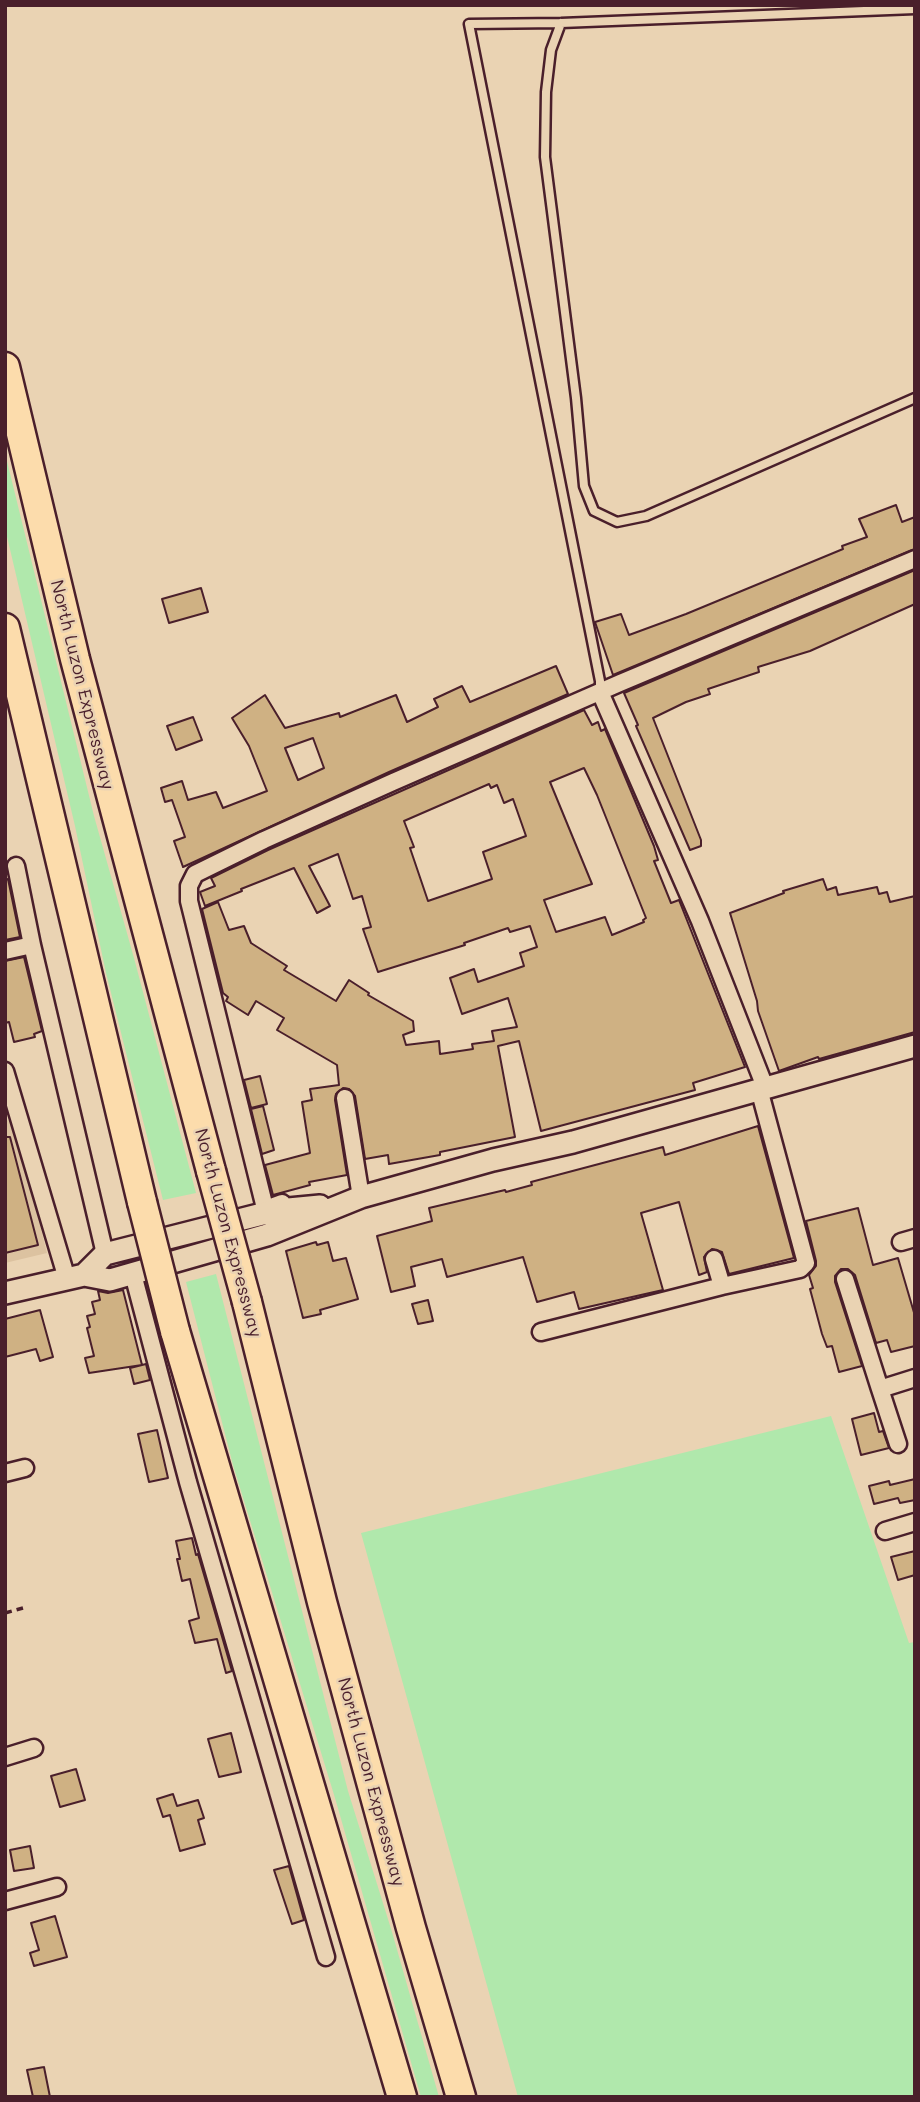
<!DOCTYPE html>
<html>
<head>
<meta charset="utf-8">
<style>
  body { margin:0 }
  #map { position:relative; width:920px; height:2102px; overflow:hidden; background:#ead3b3; font-family:Mali,sans-serif }
  canvas { display:block }
  .frame { position:absolute; inset:0; border:7px solid #4a1f2b; pointer-events:none }
</style>
</head>
<body>
<div id="map">
<canvas width="920" height="2102"></canvas>
<div class="frame"></div>
</div>
<script>
const ctx = document.querySelector('canvas').getContext('2d');
ctx.lineJoin = 'round';
function paint(path, color) { ctx.fillStyle = color; ctx.fill(path, 'evenodd'); }
const shape = rows => new Path2D(rows.map(r => 'M' + r).join(''));
function stroke(path, color, width, dash) { ctx.strokeStyle = color; ctx.lineWidth = width; ctx.lineCap = dash ? 'butt' : 'round'; ctx.setLineDash(dash || []); ctx.stroke(path); }
function write(font, color, halo, rows, align = 'center') {
  ctx.font = font + ' Mali,sans-serif'; ctx.lineWidth = 5; ctx.setLineDash([]); ctx.textBaseline = 'middle'; ctx.strokeStyle = halo; ctx.fillStyle = color; for (const [text, x, y, turn = 0] of rows) {
    ctx.save(); ctx.translate(x, y); ctx.rotate((+turn || 0) * Math.PI / 180); ctx.textAlign = isNaN(turn) ? turn : align; if (halo) ctx.strokeText(text, 0, 0); ctx.fillText(text, 0, 0); ctx.restore();
  }
}
const built = shape([
  [13,1119,47,1253,5,1263,5,1121]
]);
const green = shape([
  [5,453,94,816,134,958,196,1193,163,1200,106,973,75,826,5,528],
  [216,1274,348,1791,392,1932,439,2097,421,2097,335,1798,233,1465,186,1282],
  [831,1416,909,1643,915,1642,915,2097,518,2097,361,1533]
]);
const building = shape([
  [896,505,902,522,915,517,915,549,613,675,595,622,621,614,629,635,686,614,843,549,842,546,867,537,859,519,896,505],
  [915,570,915,604,810,651,758,667,759,672,708,689,710,694,686,702,653,718,701,840,701,846,690,850,636,726,638,725,624,693,915,570],
  [201,588,208,612,169,623,162,599,201,588],
  [556,666,568,694,389,772,183,867,174,841,185,837,172,800,165,802,161,788,182,781,188,800,216,792,223,808,267,791,249,746,232,718,265,695,285,728,339,713,340,717,396,695,407,722,438,707,434,699,462,686,470,702,556,666],
  [313,738,324,768,298,780,285,748,313,738],
  [584,710,592,725,598,722,601,731,605,729,654,846,658,860,654,861,671,903,679,900,745,1067,693,1083,695,1090,541,1131,519,1041,498,1046,515,1137,440,1152,440,1155,389,1164,388,1155,365,1159,355,1096,349,1089,343,1088,336,1094,335,1100,347,1175,309,1182,310,1185,273,1195,265,1165,310,1153,302,1102,312,1100,310,1089,339,1085,337,1065,277,1030,284,1018,256,1001,248,1015,226,1001,228,997,223,993,202,909,218,902,229,930,244,926,251,943,287,966,284,970,336,1001,349,980,369,993,368,995,413,1021,414,1031,403,1035,406,1045,439,1041,440,1054,473,1049,472,1044,494,1041,492,1031,517,1027,508,998,462,1014,450,978,474,969,478,982,524,966,520,953,537,947,530,926,510,932,508,928,464,943,465,945,378,972,363,929,371,927,362,896,353,899,338,854,309,866,330,906,317,913,294,868,241,889,242,891,205,906,200,892,215,886,211,878,268,850,584,710],
  [584,768,597,795,646,918,643,920,644,922,612,935,605,917,556,932,544,900,592,884,550,782,584,768],
  [489,784,491,788,497,785,504,803,513,799,526,836,483,852,492,879,428,901,410,848,414,847,404,821,489,784],
  [193,717,202,740,176,750,167,726,193,717],
  [8,879,20,937,5,940,5,880,8,879],
  [823,879,827,890,836,887,838,895,877,887,879,894,887,892,890,902,915,896,915,1032,819,1059,818,1057,779,1071,758,1011,757,1001,730,913,784,893,783,891,823,879],
  [24,957,42,1031,34,1034,35,1037,14,1042,9,1022,5,1023,5,961,24,957],
  [260,1076,267,1104,251,1108,244,1080,260,1076],
  [263,1106,274,1150,262,1154,251,1109,263,1106],
  [758,1126,794,1258,729,1274,722,1252,712,1249,704,1257,707,1272,699,1275,679,1202,641,1213,663,1290,579,1309,574,1292,537,1302,523,1257,447,1277,442,1259,411,1267,415,1286,391,1292,377,1236,432,1221,429,1208,505,1190,506,1192,532,1185,531,1182,663,1147,665,1155,758,1126],
  [5,1137,10,1137,38,1245,5,1253,5,1137],
  [858,1208,873,1265,898,1258,915,1316,915,1346,891,1352,887,1340,876,1343,855,1275,848,1269,841,1269,835,1276,835,1282,862,1366,839,1372,832,1346,827,1347,822,1334,810,1289,813,1288,809,1275,816,1266,816,1261,806,1221,858,1208],
  [316,1242,317,1245,328,1242,333,1261,346,1258,358,1299,320,1310,321,1314,303,1318,286,1251,316,1242],
  [123,1290,142,1365,146,1364,150,1380,134,1384,130,1368,142,1365,89,1373,85,1358,94,1356,87,1328,90,1327,87,1316,95,1314,92,1302,100,1300,98,1291,108,1293,123,1290],
  [428,1300,433,1321,418,1324,412,1304,428,1300],
  [40,1310,53,1357,40,1361,36,1349,5,1357,5,1319,40,1310],
  [874,1413,879,1432,883,1431,889,1448,861,1455,852,1419,874,1413],
  [157,1430,168,1478,149,1482,138,1434,157,1430],
  [915,1479,915,1500,900,1503,898,1498,874,1504,869,1486,889,1481,890,1485,915,1479],
  [192,1538,196,1555,198,1554,232,1671,226,1673,217,1639,195,1643,189,1621,199,1618,190,1579,182,1581,177,1559,180,1559,176,1541,192,1538],
  [915,1551,915,1575,898,1580,891,1557,915,1551],
  [231,1733,241,1772,219,1777,208,1739,231,1733],
  [76,1769,85,1800,60,1807,51,1776,76,1769],
  [173,1794,177,1806,198,1800,204,1818,198,1820,205,1844,180,1851,170,1815,163,1817,157,1799,173,1794],
  [30,1846,34,1868,14,1871,10,1850,30,1846],
  [289,1866,304,1920,292,1924,274,1870,289,1866],
  [55,1916,67,1957,34,1966,30,1953,39,1950,31,1923,55,1916],
  [44,2067,50,2097,33,2097,27,2070,44,2067]
]);
const path = shape([
  [5,1613,23,1608]
]);
const service = shape([
  [561,23,551,50,546,92,545,157,576,398,584,486,594,511,617,522,646,516,915,398],
  [600,692,600,681,469,24,561,23,915,9]
]);
const minor = shape([
  [600,692,700,921,765,1087],
  [16,866,32,945,105,1254],
  [5,951,32,945],
  [5,1071,67,1279],
  [345,1098,361,1197],
  [282,1203,271,1207,264,1204,189,901,189,886,195,874,264,840,393,782,620,683,915,559],
  [901,1242,915,1238],
  [714,1259,722,1286,800,1269,806,1263,759,1089],
  [133,1274,188,1482,326,1957],
  [845,1279,880,1389],
  [541,1332,722,1286],
  [898,1444,880,1389,915,1378],
  [5,1473,25,1468],
  [885,1531,915,1522],
  [5,1757,34,1748],
  [5,1901,57,1887]
]);
const secondary = shape([
  [84,1275,105,1254,278,1210,320,1206],
  [5,1293,84,1275,110,1280,267,1235,361,1197,493,1160,573,1142,915,1046]
]);
const motorway = shape([
  [5,367,75,659,211,1171],
  [5,628,142,1202],
  [247,1302,322,1602,411,1928,461,2097],
  [175,1331,402,2097]
]);
const motorwayBridge = shape([
  [211,1171,247,1302],
  [142,1202,175,1331]
]);
const streetNames = [
  ["North Luzon Expressway",82,685,76],
  ["North Luzon Expressway",228,1233,75],
  ["North Luzon Expressway",371,1782,75]
];
paint(built, '#dcc2a0');
paint(green, '#b0e8ac');
paint(building, '#cfb183');
stroke(building, '#4a1f2b', 2);
stroke(service, '#4a1f2b', 13);
stroke(minor, '#4a1f2b', 21);
stroke(secondary, '#4a1f2b', 26);
stroke(motorway, '#4a1f2b', 33);
stroke(path, '#4a1f2b', 3.5, [7, 5]);
stroke(service, '#ead3b3', 8);
stroke(minor, '#ead3b3', 16);
stroke(secondary, '#ead3b3', 21);
stroke(motorway, '#fcdcac', 28);
stroke(motorwayBridge, '#4a1f2b', 33, []);
stroke(motorwayBridge, '#fcdcac', 28);
write('18px', '#4a1f2b', '#ead3b3', streetNames);
</script>
</body>
</html>
